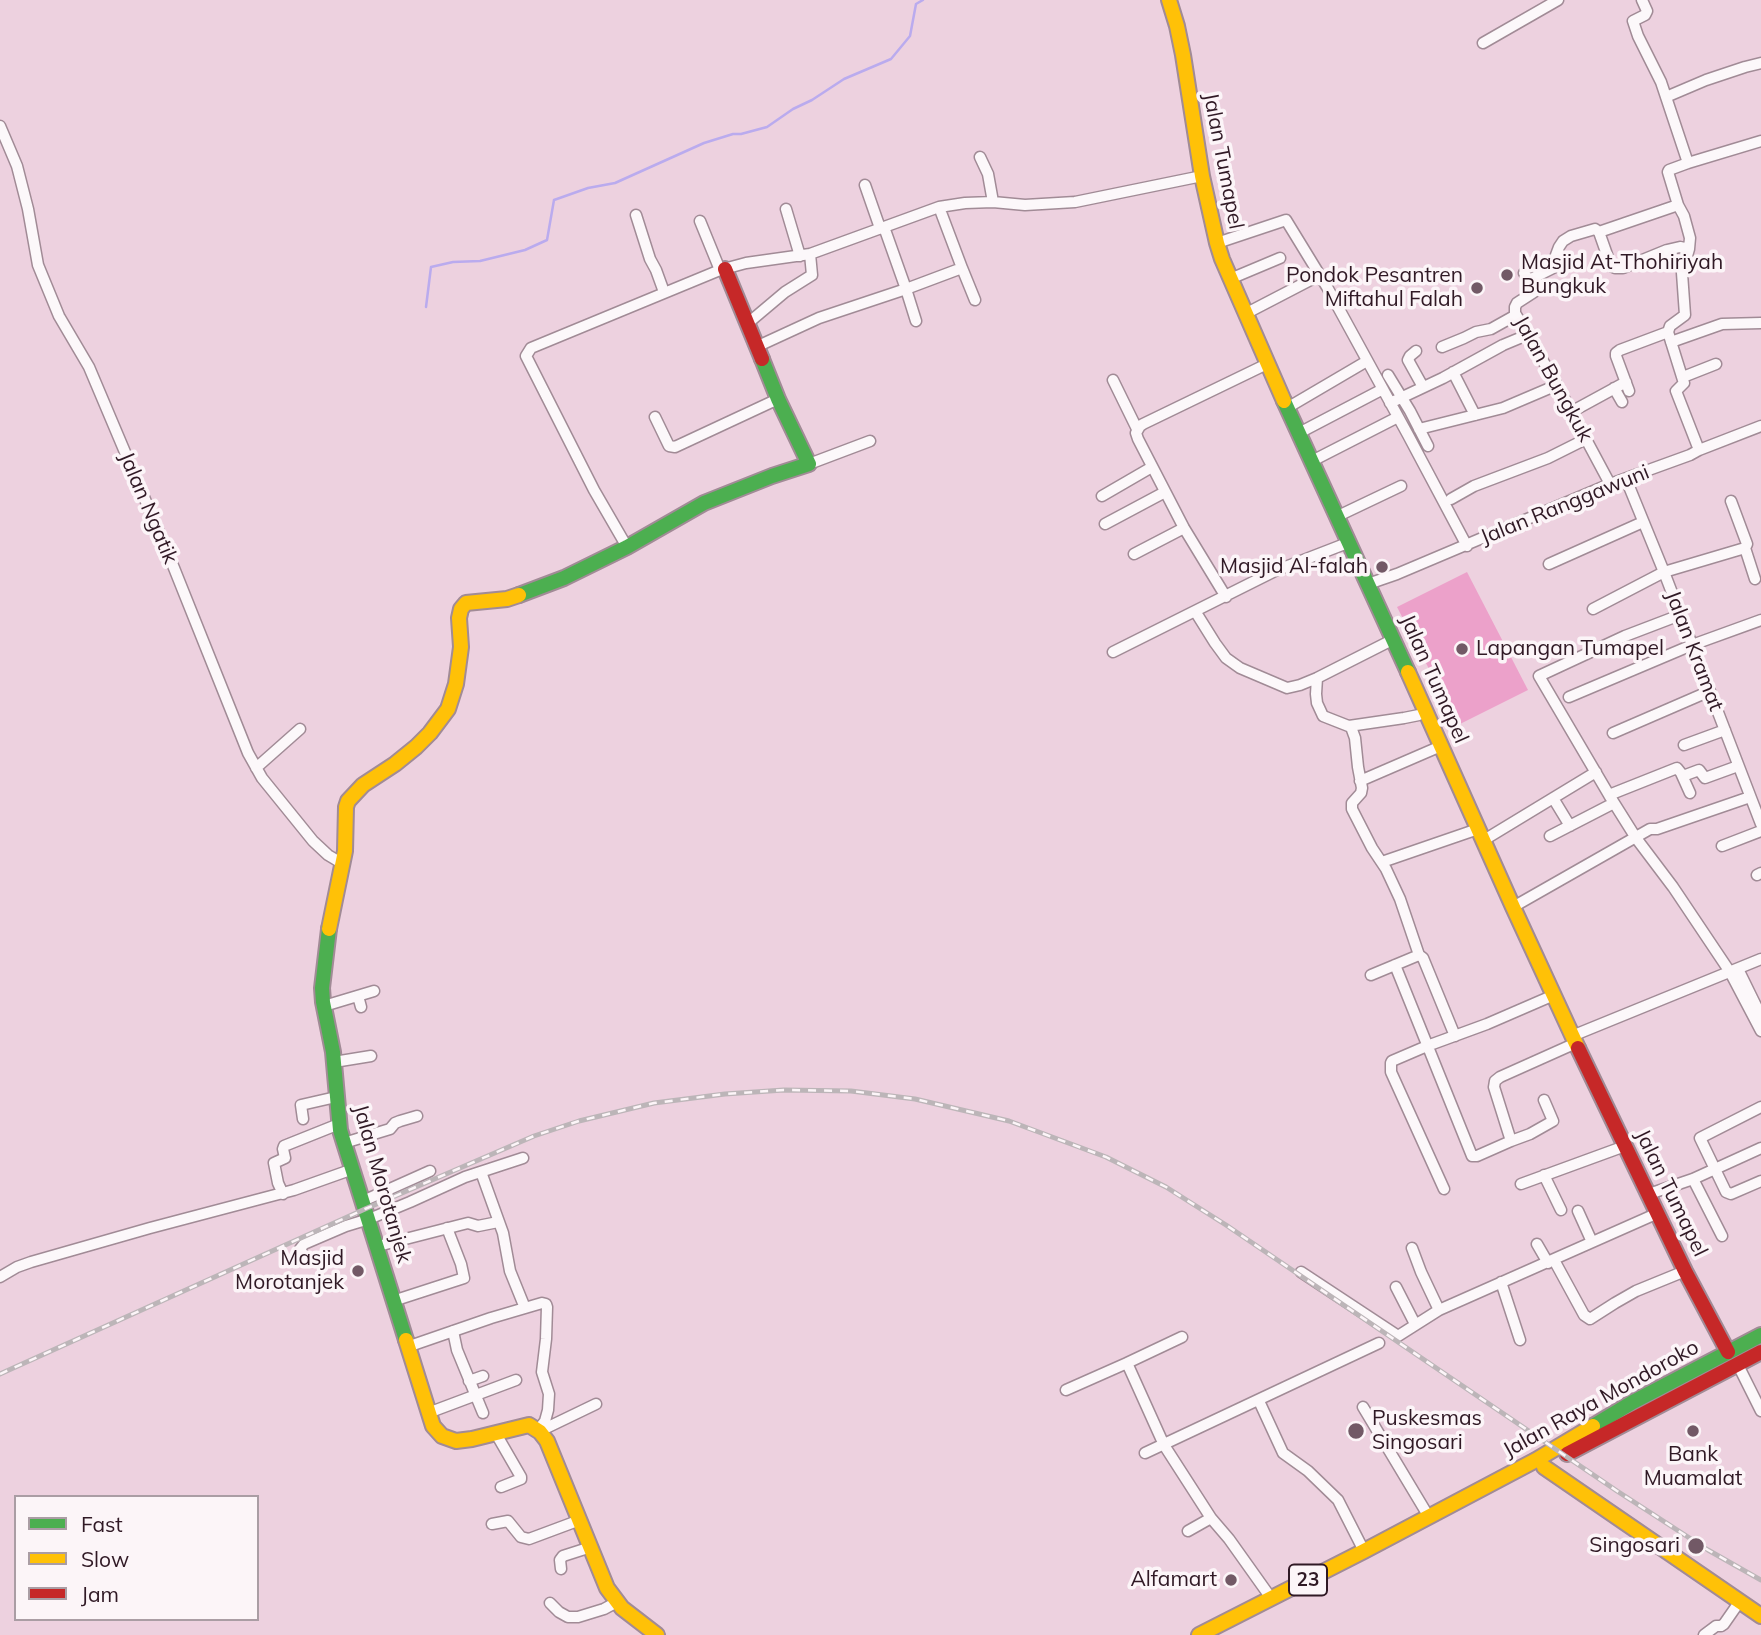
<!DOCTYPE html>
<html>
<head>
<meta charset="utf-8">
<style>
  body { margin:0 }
  #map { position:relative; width:1761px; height:1635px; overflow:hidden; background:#edd1df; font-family:Mulish,sans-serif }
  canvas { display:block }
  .legend { position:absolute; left:14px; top:1495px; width:245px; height:126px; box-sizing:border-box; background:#fcf5f8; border:2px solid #aa9da4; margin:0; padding:9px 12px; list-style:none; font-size:21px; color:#301925 }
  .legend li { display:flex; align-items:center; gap:14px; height:35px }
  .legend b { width:35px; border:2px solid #aa9da4 }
</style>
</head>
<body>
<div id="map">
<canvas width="1761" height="1635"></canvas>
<ul class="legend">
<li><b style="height:9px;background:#4caf50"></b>Fast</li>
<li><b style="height:9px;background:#ffc107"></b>Slow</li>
<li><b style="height:9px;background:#c62828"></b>Jam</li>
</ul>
</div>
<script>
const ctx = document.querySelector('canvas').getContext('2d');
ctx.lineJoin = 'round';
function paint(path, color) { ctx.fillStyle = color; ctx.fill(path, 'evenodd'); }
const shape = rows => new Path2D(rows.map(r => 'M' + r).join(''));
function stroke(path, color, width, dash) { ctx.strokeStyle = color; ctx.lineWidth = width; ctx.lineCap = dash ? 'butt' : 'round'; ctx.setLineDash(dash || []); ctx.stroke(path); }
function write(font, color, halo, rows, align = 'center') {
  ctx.font = font + ' Mulish,sans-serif'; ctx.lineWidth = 7; ctx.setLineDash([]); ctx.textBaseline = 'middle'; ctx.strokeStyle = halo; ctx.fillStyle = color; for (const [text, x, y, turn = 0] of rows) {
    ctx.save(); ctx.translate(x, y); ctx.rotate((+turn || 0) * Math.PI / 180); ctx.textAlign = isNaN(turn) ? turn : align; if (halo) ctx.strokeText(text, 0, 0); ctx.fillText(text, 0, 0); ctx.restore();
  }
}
const green = shape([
  [1467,572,1528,690,1458,725,1397,607]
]);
const stream = shape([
  [426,307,431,267,453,262,480,261,525,250,547,240,554,200,588,188,615,183,704,143,733,134,741,134,767,127,793,109,812,100,844,79,891,59,910,36,916,4,923,0]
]);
const street = shape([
  [1642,0,1647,11,1645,15,1633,21,1638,36,1661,82,1688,163],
  [1483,43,1558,0],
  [1666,97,1706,80,1745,67,1761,63],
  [0,126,17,166,28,209,38,265,59,316,89,367,174,568,248,753,262,778,313,841,328,855,343,864],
  [980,157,988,174,993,202],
  [865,185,880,228],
  [1678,205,1599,232,1611,266,1615,268,1623,268,1667,250,1680,247,1689,249],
  [939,207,962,268],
  [786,209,800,256],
  [636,215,650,259,656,270,664,292],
  [700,221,720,270],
  [1217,243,1286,220,1327,287,1408,435,1467,546],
  [1524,273,1529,280,1555,267,1558,263,1556,255,1559,247,1563,241,1571,236,1595,229,1599,232],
  [1230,279,1280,258],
  [1529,280,1534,292,1517,303,1515,307,1515,313,1557,385,1610,484],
  [1245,314,1320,275],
  [916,321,906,289,962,268,975,300],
  [747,324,785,292,812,275,810,254],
  [1671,342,1722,324,1761,323],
  [756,347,819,318,906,289,884,227],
  [1442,347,1464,338,1476,332,1491,329,1516,315],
  [1416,351,1410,356,1408,360,1423,387],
  [1453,372,1475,415],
  [1388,375,1410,411,1428,446],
  [1683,377,1716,364],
  [1113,380,1137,429],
  [1614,388,1622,402],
  [1629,391,1616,356,1616,353,1620,350,1668,332],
  [1390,403,1443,378,1503,345,1527,335],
  [1287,408,1367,361],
  [1571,412,1626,382],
  [655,417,669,446,675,447,778,399],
  [1419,429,1503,408,1557,385],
  [1299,433,1383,389],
  [1699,450,1676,391,1684,383,1683,380,1668,332,1670,326,1685,315,1682,273,1689,249,1690,238,1684,216,1678,205,1668,172,1669,170,1688,163,1761,141],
  [1312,461,1398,417],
  [809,464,870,441],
  [1626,479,1664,572,1761,824],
  [1102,496,1152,467],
  [1451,499,1474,486,1548,458,1586,439],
  [1338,516,1401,486],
  [1105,524,1165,492],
  [627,547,594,490,526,356,531,348,720,270,746,263,810,254,939,207,965,203,993,202,1025,205,1075,202,1202,176],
  [1745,548,1755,579],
  [1134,554,1184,528],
  [1549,564,1643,522],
  [1368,584,1397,574,1610,484,1690,455,1699,450,1761,426],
  [1226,597,1184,528,1138,439,1136,433,1140,426,1143,424,1267,364],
  [1593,609,1664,572,1745,548,1747,544,1731,501],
  [1195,611,1215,643,1226,658,1240,668,1287,688,1300,685,1317,678,1394,639],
  [1680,615,1625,636,1539,676,1609,795,1636,838,1673,887,1730,972,1761,1031],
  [1113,652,1275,571,1350,542],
  [1317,678,1316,694,1317,703,1323,716,1351,727,1355,738,1358,767,1362,788,1361,793,1352,803,1352,809,1372,848,1386,869,1400,899,1419,955,1423,958,1455,1036],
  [1569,697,1692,645,1761,620],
  [1349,726,1404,718,1419,715,1426,711],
  [1613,733,1710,691],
  [1684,745,1725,730],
  [256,768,300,729],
  [1683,776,1699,770,1705,778,1738,766],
  [1360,781,1441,746],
  [1609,795,1677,768,1681,773,1690,793],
  [1553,798,1570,826],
  [1550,836,1614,803],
  [1484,840,1596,772],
  [1722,846,1761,831],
  [1382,862,1478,829],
  [1757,875,1761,873],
  [1513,907,1650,829,1657,829,1750,797],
  [1395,965,1472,1156,1477,1156,1511,1141,1494,1087,1495,1081,1500,1077,1576,1043],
  [1738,969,1761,1016],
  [1371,975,1419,955],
  [358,996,361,1007],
  [324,1006,374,991],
  [1572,1036,1761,959],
  [334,1062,371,1056],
  [1761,1107,1700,1138,1726,1192,1731,1194,1761,1181],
  [303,1119,301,1105,336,1097],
  [1511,1141,1530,1134,1553,1121,1544,1100],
  [344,1143,390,1129,395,1123,400,1121,417,1116],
  [481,1172,503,1233,510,1271,525,1308,542,1303,546,1304,547,1307,546,1339,542,1372,549,1394,548,1410,545,1421,538,1430],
  [1544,1175,1561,1210],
  [1693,1179,1722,1236],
  [1521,1184,1625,1146],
  [1444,1189,1391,1072,1391,1063,1392,1061,1427,1046,1487,1024,1554,995],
  [283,1194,278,1183,274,1163,285,1158,283,1149,284,1146,339,1124],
  [1649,1194,1693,1179,1761,1148],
  [363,1201,430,1171],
  [1578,1211,1592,1242],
  [1537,1244,1548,1263],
  [378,1246,460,1225,468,1223,478,1226,498,1222],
  [1412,1248,1421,1272,1439,1310],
  [306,1259,300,1249,304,1244,346,1226,369,1219,410,1202,465,1177,523,1158],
  [1554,1260,1584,1315,1590,1319,1615,1303,1636,1291,1685,1271],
  [1301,1272,1398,1336,1439,1310,1658,1213],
  [0,1277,17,1267,31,1262,150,1228,294,1190,353,1169],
  [1501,1282,1520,1340],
  [1396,1287,1415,1324],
  [393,1301,464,1278,461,1264,447,1228],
  [453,1331,457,1350,483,1413],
  [407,1347,491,1318,525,1308],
  [1127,1363,1182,1337],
  [1738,1365,1761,1411],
  [469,1381,483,1376],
  [1066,1390,1127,1363,1164,1445,1211,1518,1229,1539,1271,1598],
  [1259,1401,1283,1453,1308,1471,1338,1500,1364,1551],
  [1363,1407,1429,1517],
  [428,1413,516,1380],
  [540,1431,596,1404],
  [495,1432,521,1477,521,1479,501,1487],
  [1145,1453,1379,1343],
  [492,1524,508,1521,521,1537,529,1539,580,1520],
  [1188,1531,1211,1518],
  [561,1569,560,1560,563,1556,591,1547],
  [550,1603,559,1612,568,1617,578,1617,604,1609,617,1602],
  [1704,1635,1716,1626,1721,1626,1724,1624,1740,1601]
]);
const fast = shape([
  [1284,401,1408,672],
  [519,595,564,578,627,547,704,503,772,476,809,464,778,399,762,359],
  [329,929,322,988,323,1002,333,1052,340,1130,406,1340],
  [1593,1426,1633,1402,1761,1335]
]);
const slow = shape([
  [1169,0,1177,26,1183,55,1202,176,1217,243,1222,259,1284,401],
  [1408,672,1513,907,1578,1048],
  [329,929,345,851,346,807,348,801,363,785,395,764,416,747,430,733,448,709,456,684,461,647,459,618,461,609,466,603,507,599,519,595],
  [406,1340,433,1426,442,1436,456,1441,472,1439,529,1425,540,1432,547,1441,607,1588,622,1608,657,1635],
  [1544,1467,1761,1616],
  [1199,1635,1364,1551,1536,1460,1593,1426]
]);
const jam = shape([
  [725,269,762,359],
  [1578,1048,1685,1271,1728,1352],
  [1567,1454,1761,1352]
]);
const rail = shape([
  [0,1374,365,1209,534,1136,579,1121,654,1103,725,1094,784,1090,851,1091,915,1099,1009,1121,1106,1157,1166,1187,1226,1225,1617,1491,1708,1550,1761,1580]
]);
const markers = [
  [1507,275,7,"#725966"],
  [1477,288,7,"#725966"],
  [1382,567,7,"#725966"],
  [1462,649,7,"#725966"],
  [358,1271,7,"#725966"],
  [1356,1431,9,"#725966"],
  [1693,1431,7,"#725966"],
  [1696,1546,9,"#725966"],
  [1231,1580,7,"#725966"]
];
const shields = [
  [1308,1580,38]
];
const shieldNames = [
  ["23",1308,1580]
];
const streetNames = [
  ["Jalan Tumapel",1223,161,79],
  ["Jalan Bungkuk",1553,379,61],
  ["Jalan Ranggawuni",1565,505,-22],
  ["Jalan Ngatik",148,508,67],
  ["Jalan Kramat",1694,651,69],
  ["Jalan Tumapel",1434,679,66],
  ["Jalan Morotanjek",382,1184,74],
  ["Jalan Tumapel",1671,1193,64],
  ["Jalan Raya Mondoroko",1601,1399,-29]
];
const poiNames = [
  ["Masjid At-Thohiriyah",1521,263,"left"],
  ["Bungkuk",1521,287,"left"],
  ["Pondok Pesantren",1463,276],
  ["Miftahul Falah",1463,300],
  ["Masjid Al-falah",1368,567],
  ["Lapangan Tumapel",1476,649,"left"],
  ["Masjid",344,1259],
  ["Morotanjek",344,1283],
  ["Puskesmas",1372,1419,"left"],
  ["Singosari",1372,1443,"left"],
  ["Bank",1693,1455,"center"],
  ["Muamalat",1693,1479,"center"],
  ["Singosari",1680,1546],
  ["Alfamart",1217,1580]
];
paint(green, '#eca1ca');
stroke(stream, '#baabee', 2.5);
stroke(street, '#a18b96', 13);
stroke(fast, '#a18b96', 18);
stroke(slow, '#a18b96', 18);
stroke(jam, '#a18b96', 18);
stroke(street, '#fcf8fa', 10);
stroke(fast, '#4caf50', 14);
stroke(slow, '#ffc107', 14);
stroke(jam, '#c62828', 14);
stroke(rail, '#bcb5b8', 5);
stroke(rail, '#fcf5f8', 2.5, [8]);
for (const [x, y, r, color] of markers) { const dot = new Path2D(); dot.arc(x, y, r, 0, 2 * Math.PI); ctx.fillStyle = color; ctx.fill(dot); stroke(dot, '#fcf5f8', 2.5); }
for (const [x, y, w] of shields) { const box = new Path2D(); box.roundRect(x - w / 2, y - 15.5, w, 31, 5); ctx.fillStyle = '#fcf5f8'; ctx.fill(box); stroke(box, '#301925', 2); }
write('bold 19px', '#301925', null, shieldNames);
write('21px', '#301925', '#fcf5f8', streetNames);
write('21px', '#301925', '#fcf5f8', poiNames, 'right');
</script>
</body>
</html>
